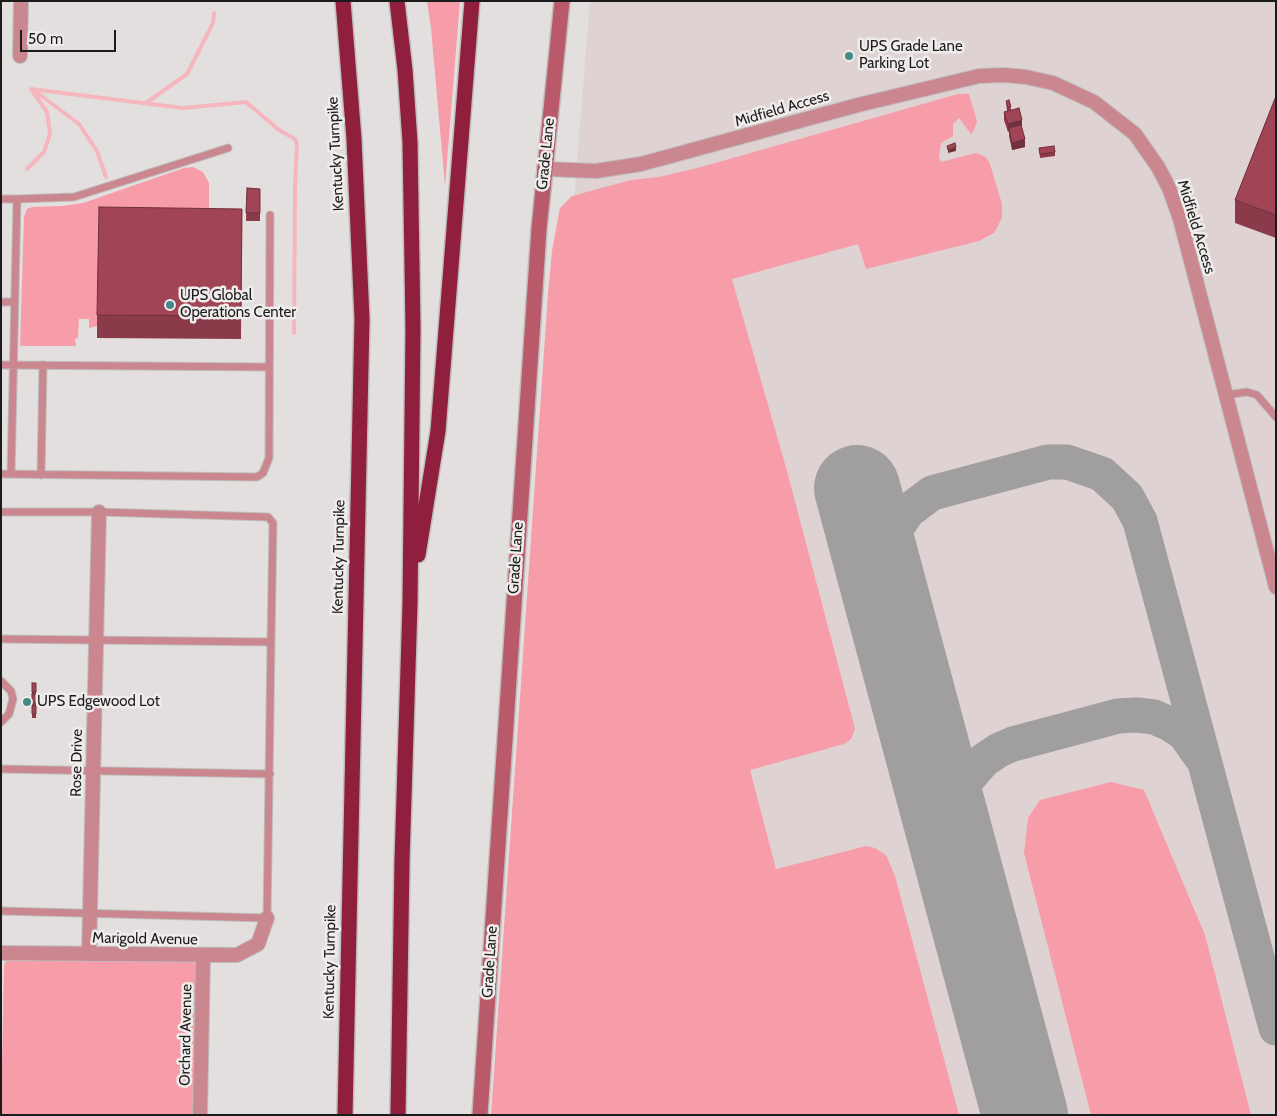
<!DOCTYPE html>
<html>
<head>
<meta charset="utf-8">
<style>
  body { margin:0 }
  #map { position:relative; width:1277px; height:1116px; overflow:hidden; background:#e3dfdf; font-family:Cabin,sans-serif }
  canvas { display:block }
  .frame { position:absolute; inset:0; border:2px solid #1c1b1b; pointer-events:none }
  .scale { position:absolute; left:20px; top:30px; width:96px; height:22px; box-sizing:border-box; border:2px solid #1c1b1b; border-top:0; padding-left:6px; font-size:15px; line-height:18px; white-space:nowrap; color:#1c1b1b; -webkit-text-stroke:4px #f0ecec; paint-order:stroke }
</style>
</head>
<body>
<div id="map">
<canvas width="1277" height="1116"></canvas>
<div class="frame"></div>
<div class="scale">50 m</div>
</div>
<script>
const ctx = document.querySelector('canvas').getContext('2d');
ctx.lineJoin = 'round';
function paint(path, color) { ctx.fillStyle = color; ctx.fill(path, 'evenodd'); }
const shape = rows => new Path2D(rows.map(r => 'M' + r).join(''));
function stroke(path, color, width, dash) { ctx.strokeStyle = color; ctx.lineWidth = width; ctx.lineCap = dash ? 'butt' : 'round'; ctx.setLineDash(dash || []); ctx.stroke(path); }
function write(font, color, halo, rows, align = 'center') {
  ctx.font = font + ' Cabin,sans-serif'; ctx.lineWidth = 5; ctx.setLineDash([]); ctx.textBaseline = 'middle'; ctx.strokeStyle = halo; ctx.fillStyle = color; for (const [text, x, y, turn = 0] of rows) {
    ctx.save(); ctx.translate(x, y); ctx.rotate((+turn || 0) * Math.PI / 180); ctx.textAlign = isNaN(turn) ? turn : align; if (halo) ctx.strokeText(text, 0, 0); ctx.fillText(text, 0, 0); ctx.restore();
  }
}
const built = shape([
  [590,1,1276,1,1276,1115,500,1115]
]);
const green = shape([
  [427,1,460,1,445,186,431,28],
  [958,94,969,94,977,121,974,130,971,134,959,118,953,124,953,136,941,143,939,157,941,162,976,153,986,157,990,164,1002,204,1002,218,994,233,979,241,866,269,858,244,732,279,787,471,855,729,851,739,844,744,750,770,776,869,866,846,875,848,886,855,895,876,959,1115,491,1115,548,294,552,251,560,208,572,196,631,180,659,177,701,167],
  [193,167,203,172,209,183,209,226,97,326,89,328,89,319,79,319,78,338,75,339,76,346,20,346,24,217,27,209,32,207,62,206,83,203,184,168],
  [1111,782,1144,790,1205,935,1251,1115,1091,1115,1024,853,1028,818,1040,800],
  [7,959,194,962,198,969,197,1115,1,1115,4,965]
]);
const stream = shape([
  [35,91,79,124,97,151,106,177],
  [146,103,187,74,213,23,214,13],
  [27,169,44,152,50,134,47,112,31,89,183,108,246,102,279,130,295,139,297,144,295,187,294,333]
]);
const taxiway = shape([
  [884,590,885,553,890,537,908,511,932,493,1048,462,1067,462,1102,474,1127,497,1140,521,1276,1028],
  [955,856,952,824,954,805,962,785,984,760,999,750,1013,744,1118,716,1137,715,1154,717,1170,724,1184,733,1201,757]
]);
const runway = shape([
  [857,488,1025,1115]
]);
const lane = shape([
  [1,199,17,199],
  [1,302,14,302],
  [1,365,269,367],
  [1226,395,1247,392,1257,395,1276,417],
  [1,474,257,477,263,473,269,458,270,215],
  [11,474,17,199,74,197,228,148],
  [41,475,43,365],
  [1,512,99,512,268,517,273,523,271,642,1,639],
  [1,681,11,691,13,699,9,714,1,722],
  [1,769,270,774],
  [1,911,267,918,271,642]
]);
const street = shape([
  [20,56,21,1],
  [544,169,596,171,641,164,858,105,979,76,1004,75,1026,77,1053,83,1094,102,1135,134,1158,167,1169,188,1180,219,1276,587],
  [1,953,237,955,258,944,267,918],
  [89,954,99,512],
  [200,1115,203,956]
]);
const secondary = shape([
  [480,1115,539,229,562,1]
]);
const highway = shape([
  [343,1,354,139,362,319,345,1115],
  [397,1,405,70,410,142,413,328,410,604,402,861,398,1115],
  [418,555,438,431,472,1]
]);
const wall = shape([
  [1276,96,1276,238,1235,223,1235,200],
  [1006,101,1022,127,1025,147,1012,150,1009,136,1009,131,1008,132,1004,120,1004,112,1007,111],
  [1039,148,1055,152,1055,156,1040,158],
  [247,188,260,189,260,221,246,221],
  [242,209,241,339,97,338,97,315],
  [32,683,36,683,36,718,32,718]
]);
const shadedWall = shape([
  [1022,120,1022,128,1009,128,1009,131,1008,132,1008,124],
  [1025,139,1025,147,1012,150,1012,143],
  [956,147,956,151,948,153,948,150]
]);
const building = shape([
  [1276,96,1276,215,1235,200,1276,96],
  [1009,100,1011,107,1008,108,1006,101,1009,100],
  [1019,108,1022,120,1008,124,1004,112,1019,108],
  [1021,125,1025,139,1012,143,1009,128,1021,125],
  [955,143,956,147,948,150,947,146,955,143],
  [1054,146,1055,152,1040,154,1039,148,1054,146],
  [247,188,260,189,260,213,246,213,247,188],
  [99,207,242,209,241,316,97,315,99,207],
  [32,683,36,683,36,692,32,692,32,683],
  [32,694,36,694,36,703,32,703,32,694],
  [32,705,36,706,36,714,32,714,32,705]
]);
const markers = [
  [849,56,5,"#448b88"],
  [170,305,5,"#448b88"],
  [27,702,5,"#448b88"]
];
const poiNames = [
  ["UPS Grade Lane",859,47],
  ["Parking Lot",859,64],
  ["UPS Global",180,296],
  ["Operations Center",180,313],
  ["UPS Edgewood Lot",37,702]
];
const streetNames = [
  ["Midfield Access",782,109,-16],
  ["Kentucky Turnpike",336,154,-93],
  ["Grade Lane",546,154,-84],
  ["Midfield Access",1196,227,73],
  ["Kentucky Turnpike",339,557,-89],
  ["Grade Lane",516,558,-86],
  ["Rose Drive",77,763,-89],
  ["Marigold Avenue",145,939,1],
  ["Kentucky Turnpike",330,962,-89],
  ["Grade Lane",490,962,-86],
  ["Orchard Avenue",186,1035,-89]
];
paint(built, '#dfd2d3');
paint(green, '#f79da9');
stroke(stream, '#f5b6bd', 4);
stroke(taxiway, '#a09e9e', 35);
stroke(runway, '#a09e9e', 86);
stroke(lane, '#bfbcbc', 9);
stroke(street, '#bfbcbc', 16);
stroke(secondary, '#bfbcbc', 18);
stroke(highway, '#bfbcbc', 18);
stroke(lane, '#ca878f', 7);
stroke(street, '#ca878f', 14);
stroke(secondary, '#b95969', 15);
stroke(highway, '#8f1f3c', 15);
paint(wall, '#8a3a49');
paint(shadedWall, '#71303c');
paint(building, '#a14455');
stroke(building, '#71303c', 1);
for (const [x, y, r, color] of markers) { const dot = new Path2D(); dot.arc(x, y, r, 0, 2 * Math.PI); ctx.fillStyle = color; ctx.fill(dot); stroke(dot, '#f0ecec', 2); }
write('15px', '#1c1b1b', '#f0ecec', poiNames, 'left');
write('15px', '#1c1b1b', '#f0ecec', streetNames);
</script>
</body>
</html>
